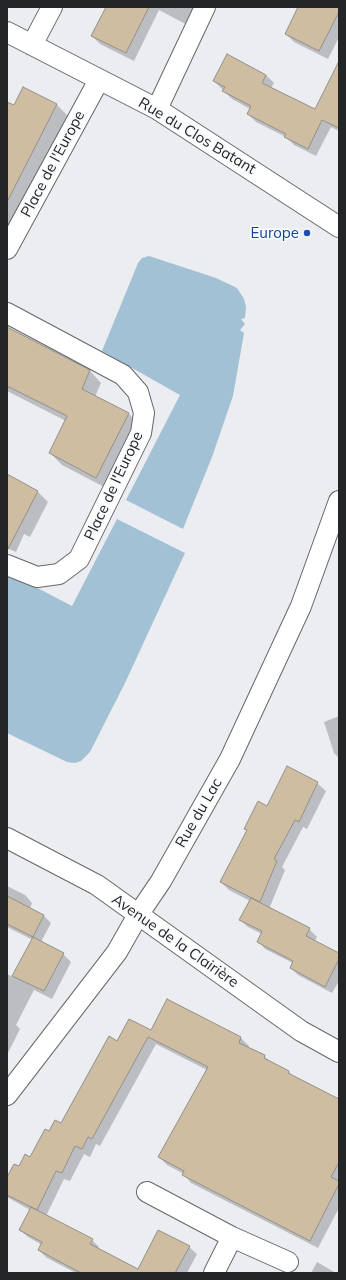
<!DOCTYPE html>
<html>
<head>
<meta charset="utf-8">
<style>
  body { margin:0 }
  #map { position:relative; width:346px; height:1280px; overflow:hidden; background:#ebedf0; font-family:Mulish,sans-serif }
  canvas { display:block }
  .frame { position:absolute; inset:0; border:8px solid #242526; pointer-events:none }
</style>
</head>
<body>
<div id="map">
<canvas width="346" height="1280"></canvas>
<div class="frame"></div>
</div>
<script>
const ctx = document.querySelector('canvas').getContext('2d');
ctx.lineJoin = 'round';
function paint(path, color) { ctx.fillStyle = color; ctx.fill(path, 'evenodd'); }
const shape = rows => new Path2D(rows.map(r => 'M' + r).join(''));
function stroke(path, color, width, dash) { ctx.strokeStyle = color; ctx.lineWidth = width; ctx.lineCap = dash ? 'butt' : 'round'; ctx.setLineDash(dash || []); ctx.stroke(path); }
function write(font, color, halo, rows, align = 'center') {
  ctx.font = font + ' Mulish,sans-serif'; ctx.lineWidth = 3.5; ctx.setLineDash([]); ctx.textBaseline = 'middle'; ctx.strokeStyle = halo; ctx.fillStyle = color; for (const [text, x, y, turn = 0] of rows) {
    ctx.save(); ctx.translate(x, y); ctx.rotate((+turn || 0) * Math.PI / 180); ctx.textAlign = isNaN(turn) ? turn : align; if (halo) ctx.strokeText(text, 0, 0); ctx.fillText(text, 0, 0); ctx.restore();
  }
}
const water = shape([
  [149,256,216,278,237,288,244,299,246,307,245,318,241,319,245,324,240,330,244,333,233,396,212,457,183,529,126,500,180,395,102,351,138,263,142,258],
  [117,519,185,553,125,683,90,752,81,761,75,763,67,762,7,733,7,572,72,606]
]);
const shadow = shape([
  [107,7,201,7,191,27,159,10,134,61,100,44,92,36],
  [299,7,339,7,339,37,328,59,294,42,286,34],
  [266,75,274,83,271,88,315,111,339,79,339,131,331,127,316,156,294,145,286,137,256,122,248,114,250,109,232,99,214,81],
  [23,88,57,105,69,117,7,237,7,108,14,106],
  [7,328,90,371,101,383,95,397,128,413,140,425,108,489,62,465,50,453,66,421,7,391],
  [7,480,37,491,48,502,30,537,24,534,16,552,7,548],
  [339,716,339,758,334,753,324,722],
  [317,783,326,791,307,829,303,827,282,867,285,870,269,909,309,929,317,937,315,941,339,954,339,981,332,993,298,975,291,968,293,963,265,949,258,941,262,934,248,927,240,920,250,901,229,890,221,882,247,831,245,828,267,807],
  [7,886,25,895,32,903,30,909,44,916,51,923,41,942,63,954,71,962,52,999,34,990,16,1025,20,1029,7,1055,7,974,13,977,33,940,7,927],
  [167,1000,241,1038,249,1046,248,1048,264,1056,270,1062,289,1072,294,1077,339,1101,339,1208,318,1248,191,1183,184,1174,167,1165,159,1157,207,1070,156,1044,100,1146,96,1144,90,1157,84,1154,70,1181,64,1179,46,1216,92,1240,99,1247,98,1249,138,1270,189,1247,197,1254,187,1273,76,1273,47,1258,39,1250,42,1245,28,1237,20,1230,30,1210,7,1197,7,1180,31,1158,50,1132,61,1124,118,1042,151,1031],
  [317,1262,336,1273,311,1273]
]);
const building = shape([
  [106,7,149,7,126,53,91,36,106,7],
  [298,7,339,7,339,12,319,51,285,34,298,7],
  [227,54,266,75,262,83,315,109,339,61,339,128,322,120,308,149,284,137,286,134,247,114,251,106,222,91,225,87,213,81,227,54],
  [23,87,57,104,7,202,7,102,14,105,23,87],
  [7,327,90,370,82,389,129,413,96,478,49,453,67,416,7,386,7,327],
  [7,474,38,491,7,551,7,474],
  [287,766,318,782,299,822,295,820,274,859,277,861,260,902,220,882,247,830,244,829,258,801,267,806,287,766],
  [7,896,44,915,33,937,7,924,7,896],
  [251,898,310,928,306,936,339,953,339,959,325,987,290,968,293,961,257,942,262,931,239,920,251,898],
  [33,937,64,953,44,991,12,976,33,937],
  [167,999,241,1037,239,1043,265,1055,264,1058,289,1071,288,1073,339,1099,339,1162,331,1177,339,1181,339,1184,310,1241,182,1175,184,1171,158,1157,208,1067,148,1037,92,1139,88,1137,82,1149,75,1146,62,1173,56,1171,37,1210,7,1195,7,1177,14,1164,19,1166,25,1154,30,1157,45,1129,49,1131,55,1120,61,1123,109,1036,117,1041,129,1019,151,1030,167,999],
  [31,1207,93,1239,90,1244,138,1269,158,1230,190,1246,175,1273,81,1273,38,1250,42,1242,19,1230,31,1207]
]);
const minor = shape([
  [7,32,157,109,339,227],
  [32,45,52,7],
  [157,109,205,7],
  [7,249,99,80],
  [7,313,123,375,138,392,144,413,141,433,79,559,59,574,37,577,7,565],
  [7,838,97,885,301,1031,339,1052],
  [7,1095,117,952,138,915,161,881,230,759,301,606,339,501],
  [147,1192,232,1237,288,1262],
  [214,1273,232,1237]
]);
const markers = [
  [307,233,4,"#1a4fb4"]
];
const streetNames = [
  ["Rue du Clos Batant",197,136,31],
  ["Place de l'Europe",53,164,-62],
  ["Place de l'Europe",114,486,-65],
  ["Rue du Lac",199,813,-60],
  ["Avenue de la Clairière",175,941,35]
];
const transitNames = [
  ["Europe",299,233]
];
paint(water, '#a3c1d5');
paint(shadow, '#0003');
paint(building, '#cfbda1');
stroke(building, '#918f8c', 1);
stroke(minor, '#65676a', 22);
stroke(minor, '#fff', 20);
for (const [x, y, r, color] of markers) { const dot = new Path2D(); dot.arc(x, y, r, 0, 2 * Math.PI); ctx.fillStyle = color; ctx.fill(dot); stroke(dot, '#f8fafe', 1.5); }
write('15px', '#242526', '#f8fafe', streetNames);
write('15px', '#164399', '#f8fafe', transitNames, 'right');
</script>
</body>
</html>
